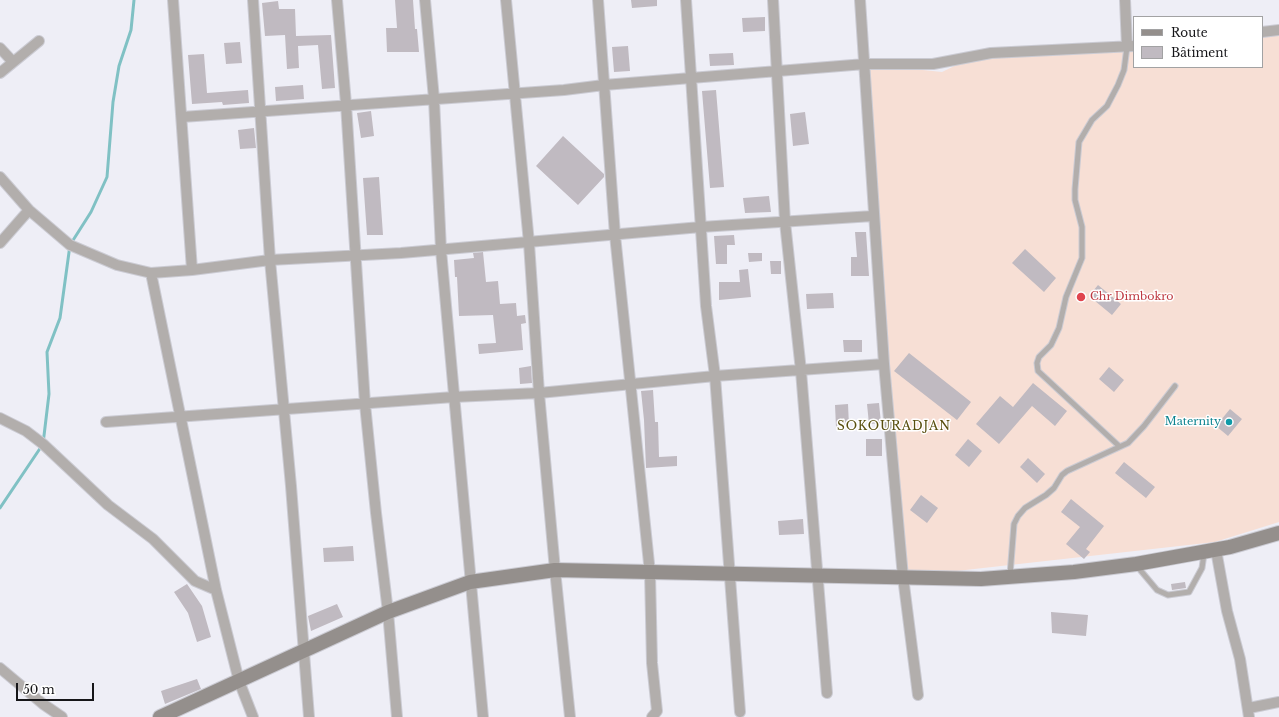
<!DOCTYPE html>
<html>
<head>
<meta charset="utf-8">
<style>
  body { margin:0 }
  #map { position:relative; width:1279px; height:717px; overflow:hidden; background:#eeeef6; font-family:"Libre Baskerville",serif }
  canvas { display:block }
  .legend { position:absolute; left:1133px; top:16px; width:130px; height:52px; box-sizing:border-box; background:#fff; border:1px solid #a2a2a3; margin:0; padding:5px 7px; list-style:none; font-size:12px; color:#161619 }
  .legend li { display:flex; align-items:center; gap:8px; height:20px }
  .legend b { width:20px; border:1px solid #a2a2a3 }
  .scale { position:absolute; left:16px; top:683px; width:78px; height:18px; box-sizing:border-box; border:2px solid #161619; border-top:0; padding-left:5px; font-size:12px; line-height:14px; white-space:nowrap; color:#161619; -webkit-text-stroke:3px #fff; paint-order:stroke }
</style>
</head>
<body>
<div id="map">
<canvas width="1279" height="717"></canvas>
<ul class="legend">
<li><b style="height:5px;background:#948f8c"></b>Route</li>
<li><b style="height:11px;background:#c0bac1"></b>Bâtiment</li>
</ul>
<div class="scale">50 m</div>
</div>
<script>
const ctx = document.querySelector('canvas').getContext('2d');
ctx.lineJoin = 'round';
function paint(path, color) { ctx.fillStyle = color; ctx.fill(path, 'evenodd'); }
const shape = rows => new Path2D(rows.map(r => 'M' + r).join(''));
function stroke(path, color, width, dash) { ctx.strokeStyle = color; ctx.lineWidth = width; ctx.lineCap = dash ? 'butt' : 'round'; ctx.setLineDash(dash || []); ctx.stroke(path); }
function write(font, color, halo, rows, align = 'center') {
  ctx.font = font + ' "Libre Baskerville",serif'; ctx.lineWidth = 3; ctx.setLineDash([]); ctx.textBaseline = 'middle'; ctx.strokeStyle = halo; ctx.fillStyle = color; for (const [text, x, y, turn = 0] of rows) {
    ctx.save(); ctx.translate(x, y); ctx.rotate((+turn || 0) * Math.PI / 180); ctx.textAlign = isNaN(turn) ? turn : align; if (halo) ctx.strokeText(text, 0, 0); ctx.fillText(text, 0, 0); ctx.restore();
  }
}
const medical = shape([
  [1279,30,1279,522,1215,542,903,577,865,64,942,72,977,55,1134,45,1134,67,1262,67,1262,31]
]);
const stream = shape([
  [0,508,43,444,49,394,47,352,60,318,70,245,91,212,107,177,113,102,119,66,131,30,134,0]
]);
const building = shape([
  [395,0,413,0,415,29,417,29,419,52,387,52,386,28,397,28],
  [631,0,657,0,657,6,632,8],
  [278,1,279,9,295,9,296,36,331,35,335,88,322,89,318,45,298,46,299,68,287,69,285,35,265,36,262,3],
  [765,17,765,31,743,32,742,18],
  [240,42,242,63,226,64,224,43],
  [628,46,630,71,614,72,612,47],
  [733,53,734,65,710,66,709,54],
  [204,54,207,93,248,90,249,103,223,105,222,102,192,104,188,55],
  [303,85,304,99,276,101,275,87],
  [716,90,724,187,710,188,702,91],
  [371,111,374,136,361,138,357,113],
  [805,112,809,144,793,146,790,114],
  [254,128,256,148,240,149,238,130],
  [563,136,604,174,604,177,578,205,536,166],
  [379,177,383,235,367,235,363,178],
  [769,196,771,212,745,213,743,198],
  [855,232,866,232,869,276,851,276,851,257,857,257],
  [734,235,735,245,727,245,727,264,716,264,714,236],
  [1025,249,1056,278,1044,292,1012,263],
  [483,252,486,282,498,281,500,304,516,303,517,316,525,315,526,323,521,324,523,350,479,354,478,344,496,343,493,315,459,316,457,277,455,277,454,260,474,258,473,253],
  [748,253,762,253,762,261,749,262],
  [770,261,781,261,781,274,771,274],
  [748,269,751,297,719,300,719,282,740,282,739,270],
  [1098,285,1121,304,1112,315,1089,296],
  [833,293,834,308,807,309,806,294],
  [843,340,862,340,862,352,844,352],
  [909,353,971,402,957,420,894,371],
  [531,366,532,383,520,384,519,368],
  [1109,367,1124,380,1114,392,1099,379],
  [1033,383,1067,411,1055,426,1032,406,999,444,976,424,1000,396,1013,407],
  [653,390,655,422,658,422,659,457,677,456,677,466,646,468,644,420,641,391],
  [879,403,881,423,869,424,867,404],
  [848,404,849,426,836,427,835,405],
  [1230,409,1242,419,1228,436,1216,426],
  [866,439,882,439,882,456,866,456],
  [968,439,982,451,969,467,955,455],
  [1028,458,1045,474,1037,483,1020,467],
  [1124,462,1155,487,1146,498,1115,473],
  [921,495,938,508,927,523,910,510],
  [1071,499,1104,526,1086,549,1090,552,1084,559,1066,544,1080,527,1061,512],
  [803,519,804,534,779,535,778,521],
  [353,546,354,561,324,562,323,548],
  [1185,582,1186,588,1172,590,1171,584],
  [187,584,202,606,211,637,197,642,188,613,174,592],
  [337,604,343,617,311,631,308,616],
  [1051,612,1088,615,1086,636,1052,633],
  [197,679,201,689,165,704,161,691]
]);
const lane = shape([
  [1119,446,1038,371,1037,363,1039,357,1051,345,1059,328,1066,297,1082,258,1082,227,1075,200,1075,189,1079,142,1092,120,1107,106,1118,85,1124,70,1127,47],
  [1136,565,1157,590,1168,595,1189,592,1202,568,1204,554],
  [1010,575,1014,524,1018,516,1025,508,1046,495,1054,488,1062,475,1067,471,1128,443,1144,426,1175,386]
]);
const street = shape([
  [173,0,192,270],
  [253,0,270,260,291,486,309,717],
  [337,0,346,104,365,404,376,513,388,612,397,717],
  [425,0,434,99,441,250,483,717],
  [506,0,529,243,539,393,555,570,570,717],
  [598,0,615,235,650,573,652,663,657,711,652,717],
  [686,0,706,306,715,376,740,712],
  [773,0,785,222,801,371,827,693],
  [860,0,884,364,903,577,918,695],
  [1125,0,1127,47],
  [1262,32,1279,30],
  [0,48,13,62],
  [0,73,39,41],
  [182,117,564,90,604,85,865,64,933,64,991,53,1134,46],
  [0,177,29,210,70,245,117,265,151,273,192,270,270,260,401,253,701,227,873,216],
  [0,243,29,210],
  [151,273,216,590,239,681,253,717],
  [0,418,26,431,43,444,108,505,153,539,195,581,216,590],
  [106,422,454,397,539,393,715,376,884,364],
  [1216,550,1227,611,1240,659,1249,717],
  [0,668,43,704,62,717],
  [1249,708,1279,702]
]);
const secondary = shape([
  [160,717,388,612,470,582,555,570,981,579,1074,572,1136,564,1230,547,1279,533]
]);
const markers = [
  [1081,297,5,"#e0444e"],
  [1229,422,4,"#0f9aa8"]
];
const healthNames = [
  ["Chr Dimbokro",1090,297]
];
const cultureNames = [
  ["Maternity",1221,422]
];
const neighbourhoodNames = [
  ["SOKOURADJAN",894,427]
];
paint(medical, '#f7dfd5');
stroke(stream, '#80c1c4', 3);
paint(building, '#c0bac1');
stroke(lane, '#cbcbd3', 7);
stroke(street, '#cbcbd3', 12);
stroke(secondary, '#cbcbd3', 16);
stroke(lane, '#b2aeac', 5);
stroke(street, '#b2aeac', 10);
stroke(secondary, '#948f8c', 14);
for (const [x, y, r, color] of markers) { const dot = new Path2D(); dot.arc(x, y, r, 0, 2 * Math.PI); ctx.fillStyle = color; ctx.fill(dot); stroke(dot, '#fff', 1.5); }
write('11px', '#be3a42', '#fff', healthNames, 'left');
write('11px', '#0d838f', '#fff', cultureNames, 'right');
ctx.letterSpacing = '1px';
write('12px', '#584e0e', '#fff', neighbourhoodNames);
ctx.letterSpacing = '0px';
</script>
</body>
</html>
